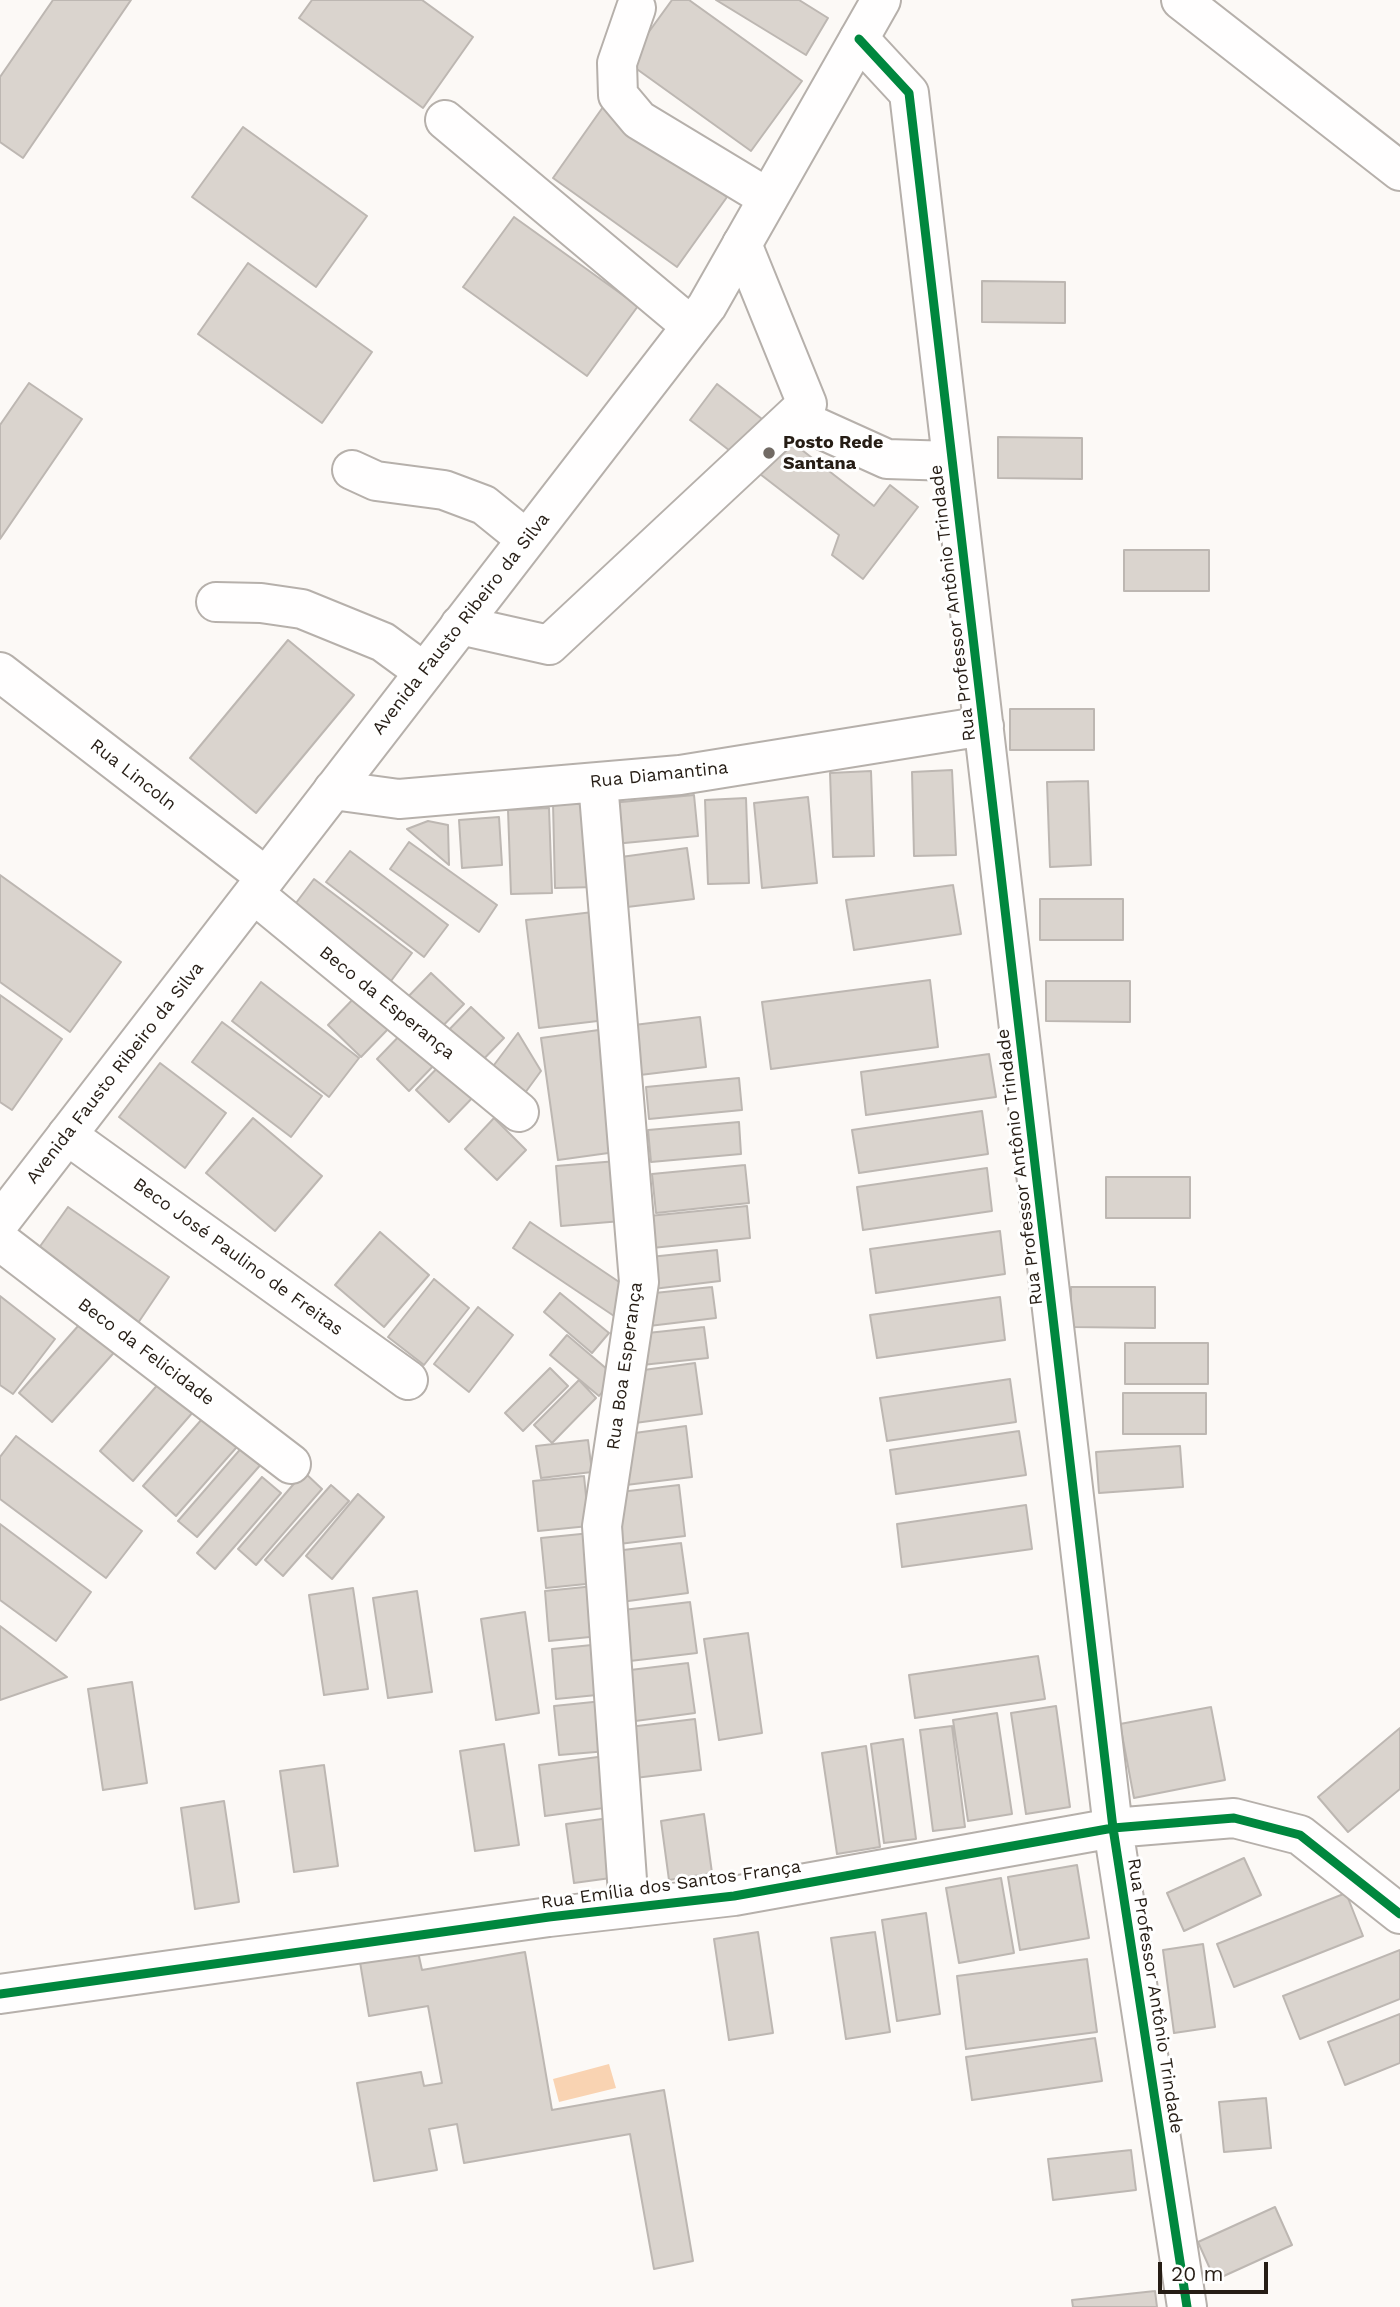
<!DOCTYPE html>
<html>
<head>
<meta charset="utf-8">
<style>
  body { margin:0 }
  #map { position:relative; width:1400px; height:2307px; overflow:hidden; background:#fcf9f6; font-family:"Work Sans",sans-serif }
  canvas { display:block }
  .scale { position:absolute; left:1158px; top:2262px; width:110px; height:32px; box-sizing:border-box; border:4px solid #261d15; border-top:0; padding-left:9px; font-size:21px; line-height:24px; white-space:nowrap; color:#261d15; -webkit-text-stroke:5px #fff; paint-order:stroke }
</style>
</head>
<body>
<div id="map">
<canvas width="1400" height="2307"></canvas>
<div class="scale">20 m</div>
</div>
<script>
const ctx = document.querySelector('canvas').getContext('2d');
ctx.lineJoin = 'round';
function paint(path, color) { ctx.fillStyle = color; ctx.fill(path, 'evenodd'); }
const shape = rows => new Path2D(rows.map(r => 'M' + r).join(''));
function stroke(path, color, width, dash) { ctx.strokeStyle = color; ctx.lineWidth = width; ctx.lineCap = dash ? 'butt' : 'round'; ctx.setLineDash(dash || []); ctx.stroke(path); }
function write(font, color, halo, rows, align = 'center') {
  ctx.font = font + ' "Work Sans",sans-serif'; ctx.lineWidth = 6; ctx.setLineDash([]); ctx.textBaseline = 'middle'; ctx.strokeStyle = halo; ctx.fillStyle = color; for (const [text, x, y, turn = 0] of rows) {
    ctx.save(); ctx.translate(x, y); ctx.rotate((+turn || 0) * Math.PI / 180); ctx.textAlign = isNaN(turn) ? turn : align; if (halo) ctx.strokeText(text, 0, 0); ctx.fillText(text, 0, 0); ctx.restore();
  }
}
const water = shape([
  [609,2064,616,2088,559,2102,553,2079]
]);
const building = shape([
  [53,0,131,0,23,158,0,142,0,77,53,0],
  [312,0,422,0,473,37,423,108,299,18,312,0],
  [672,0,689,0,802,81,751,151,627,62,672,0],
  [716,0,799,0,828,18,806,55,716,0],
  [603,107,727,197,677,267,553,178,603,107],
  [243,127,367,216,316,287,192,197,243,127],
  [514,217,638,306,587,376,463,287,514,217],
  [248,263,372,352,322,423,198,334,248,263],
  [982,281,1065,282,1065,323,982,322,982,281],
  [29,383,82,419,0,539,0,425,29,383],
  [717,384,874,506,890,485,918,507,863,579,832,555,839,535,690,420,717,384],
  [998,437,1082,438,1082,479,998,478,998,437],
  [1124,550,1209,550,1209,591,1124,591,1124,550],
  [288,640,354,695,256,813,190,758,288,640],
  [1010,709,1094,709,1094,750,1010,750,1010,709],
  [952,770,956,855,914,856,912,772,952,770],
  [871,771,874,856,833,857,830,773,871,771],
  [1088,781,1091,865,1050,867,1047,782,1088,781],
  [694,795,698,836,614,844,611,803,694,795],
  [808,797,817,883,762,888,754,803,808,797],
  [746,798,749,883,708,884,705,800,746,798],
  [593,802,597,887,555,888,553,803,593,802],
  [549,808,552,893,511,894,508,810,549,808],
  [499,817,502,865,462,868,459,820,499,817],
  [428,821,448,825,449,865,407,829,428,821],
  [409,842,497,905,479,932,390,869,409,842],
  [687,848,694,899,627,907,621,857,687,848],
  [350,851,448,925,424,957,326,882,350,851],
  [0,875,121,962,70,1032,0,982,0,875],
  [314,879,412,953,388,985,290,911,314,879],
  [953,885,961,934,854,950,846,900,953,885],
  [1040,899,1123,899,1123,940,1040,940,1040,899],
  [593,912,606,1020,539,1028,526,920,593,912],
  [431,973,464,1004,435,1034,403,1002,431,973],
  [930,980,938,1047,771,1069,762,1002,930,980],
  [1046,981,1130,981,1130,1022,1046,1021,1046,981],
  [261,982,359,1058,329,1097,232,1021,261,982],
  [0,995,62,1039,12,1110,0,1102,0,995],
  [357,995,390,1027,361,1057,328,1025,357,995],
  [471,1007,504,1038,475,1068,443,1036,471,1007],
  [700,1017,706,1067,640,1075,634,1025,700,1017],
  [222,1022,322,1096,291,1137,192,1062,222,1022],
  [406,1029,438,1061,409,1091,377,1059,406,1029],
  [606,1029,623,1151,558,1160,541,1038,606,1029],
  [518,1033,541,1071,522,1097,488,1073,518,1033],
  [989,1054,996,1097,866,1115,861,1072,989,1054],
  [445,1060,478,1092,449,1122,416,1090,445,1060],
  [160,1063,226,1113,185,1168,119,1117,160,1063],
  [739,1078,742,1110,649,1119,646,1087,739,1078],
  [982,1111,988,1154,859,1173,852,1130,982,1111],
  [253,1118,322,1176,275,1231,206,1173,253,1118],
  [494,1118,526,1150,497,1180,465,1149,494,1118],
  [739,1122,741,1154,651,1162,648,1130,739,1122],
  [617,1161,622,1221,561,1226,556,1166,617,1161],
  [745,1165,749,1203,656,1213,652,1174,745,1165],
  [987,1168,992,1211,863,1230,857,1187,987,1168],
  [1106,1177,1190,1177,1190,1218,1106,1218,1106,1177],
  [747,1206,750,1238,652,1248,649,1216,747,1206],
  [68,1207,169,1277,138,1323,36,1252,68,1207],
  [530,1222,634,1292,617,1318,513,1248,530,1222],
  [1000,1231,1005,1274,876,1293,870,1249,1000,1231],
  [380,1232,429,1275,384,1327,335,1285,380,1232],
  [717,1250,720,1281,653,1289,650,1257,717,1250],
  [434,1279,469,1308,424,1365,388,1337,434,1279],
  [712,1287,716,1318,649,1326,645,1294,712,1287],
  [1071,1287,1155,1287,1155,1328,1071,1327,1071,1287],
  [560,1293,609,1333,592,1353,544,1312,560,1293],
  [0,1296,55,1339,13,1394,0,1385,0,1296],
  [1000,1297,1005,1340,877,1358,870,1315,1000,1297],
  [478,1307,513,1335,469,1392,434,1364,478,1307],
  [86,1317,119,1347,52,1422,19,1393,86,1317],
  [704,1327,708,1358,642,1365,638,1334,704,1327],
  [567,1335,615,1376,599,1396,550,1355,567,1335],
  [1125,1343,1208,1343,1208,1384,1125,1384,1125,1343],
  [695,1363,702,1414,635,1423,629,1372,695,1363],
  [550,1368,568,1386,523,1431,505,1413,550,1368],
  [167,1374,200,1404,133,1481,100,1451,167,1374],
  [1010,1379,1016,1422,887,1441,880,1398,1010,1379],
  [579,1380,596,1398,552,1443,534,1425,579,1380],
  [1123,1393,1206,1393,1206,1434,1123,1434,1123,1393],
  [210,1410,243,1440,176,1516,143,1486,210,1410],
  [686,1426,692,1477,626,1485,620,1435,686,1426],
  [1019,1431,1026,1475,896,1494,890,1450,1019,1431],
  [16,1436,142,1531,106,1578,0,1499,0,1457,16,1436],
  [588,1440,592,1472,541,1478,536,1446,588,1440],
  [244,1445,263,1462,197,1537,178,1521,244,1445],
  [1180,1446,1183,1487,1099,1493,1096,1452,1180,1446],
  [304,1472,322,1489,256,1565,238,1549,304,1472],
  [584,1476,589,1526,538,1531,533,1481,584,1476],
  [262,1477,281,1493,215,1569,197,1553,262,1477],
  [331,1485,349,1501,283,1576,265,1560,331,1485],
  [679,1485,685,1536,619,1544,612,1493,679,1485],
  [358,1494,384,1517,332,1579,306,1556,358,1494],
  [1026,1505,1032,1549,902,1567,897,1524,1026,1505],
  [0,1524,91,1592,56,1641,0,1600,0,1524],
  [591,1533,596,1583,546,1588,541,1538,591,1533],
  [681,1543,688,1593,621,1602,615,1551,681,1543],
  [595,1586,600,1636,549,1641,545,1591,595,1586],
  [353,1588,368,1689,324,1695,309,1595,353,1588],
  [417,1591,432,1692,388,1698,373,1598,417,1591],
  [690,1602,697,1653,630,1661,623,1610,690,1602],
  [525,1612,539,1713,496,1720,481,1619,525,1612],
  [0,1626,67,1677,0,1700,0,1626],
  [748,1633,762,1733,719,1740,704,1639,748,1633],
  [602,1644,607,1694,556,1699,552,1649,602,1644],
  [1038,1656,1045,1699,915,1718,909,1675,1038,1656],
  [688,1663,695,1713,628,1722,622,1671,688,1663],
  [132,1682,147,1783,103,1790,88,1689,132,1682],
  [603,1701,608,1751,559,1755,554,1706,603,1701],
  [1056,1706,1070,1807,1026,1814,1011,1713,1056,1706],
  [1211,1707,1225,1780,1134,1798,1120,1724,1211,1707],
  [997,1713,1012,1814,968,1821,953,1720,997,1713],
  [695,1719,701,1770,635,1778,629,1727,695,1719],
  [952,1726,965,1827,933,1831,920,1730,952,1726],
  [1400,1728,1400,1789,1348,1832,1318,1797,1400,1728],
  [903,1739,916,1839,884,1843,871,1744,903,1739],
  [504,1744,519,1845,475,1851,460,1751,504,1744],
  [866,1746,880,1847,837,1854,822,1753,866,1746],
  [605,1756,611,1807,545,1816,539,1765,605,1756],
  [324,1765,338,1866,294,1872,280,1771,324,1765],
  [224,1801,239,1902,195,1909,181,1808,224,1801],
  [704,1814,712,1873,669,1880,661,1821,704,1814],
  [609,1818,618,1877,574,1883,566,1824,609,1818],
  [1244,1858,1261,1895,1184,1931,1167,1893,1244,1858],
  [1077,1865,1089,1938,1020,1950,1008,1877,1077,1865],
  [1001,1878,1014,1953,959,1963,946,1888,1001,1878],
  [1346,1893,1363,1936,1234,1987,1217,1944,1346,1893],
  [926,1913,940,2014,897,2021,882,1920,926,1913],
  [758,1932,773,2033,729,2040,714,1939,758,1932],
  [875,1932,890,2032,846,2039,831,1938,875,1932],
  [1203,1944,1215,2027,1174,2033,1163,1950,1203,1944],
  [1400,1950,1400,1999,1300,2039,1283,1996,1400,1950],
  [418,1952,422,1970,525,1952,552,2110,664,2090,693,2261,654,2269,630,2134,464,2163,457,2124,429,2129,437,2170,374,2181,357,2083,421,2072,424,2086,442,2083,428,2006,369,2016,360,1962,418,1952],
  [1087,1959,1097,2032,966,2049,957,1976,1087,1959],
  [1400,2014,1400,2063,1345,2085,1328,2042,1400,2014],
  [1095,2038,1102,2081,972,2100,966,2057,1095,2038],
  [1266,2098,1271,2148,1224,2152,1219,2102,1266,2098],
  [1131,2150,1136,2190,1053,2200,1048,2159,1131,2150],
  [1275,2207,1292,2245,1215,2280,1198,2242,1275,2207],
  [1155,2291,1157,2307,1073,2307,1072,2300,1155,2291]
]);
const minor = shape([
  [1181,0,1400,171],
  [636,8,617,63,618,95,639,120,768,198],
  [859,39,909,93,1113,1828,1187,2307],
  [445,120,691,326],
  [794,417,887,459,952,461],
  [352,470,376,481,444,490,484,505,526,539],
  [216,602,261,603,302,609,383,642,424,672],
  [460,625,549,645,807,404,742,244],
  [0,672,266,877],
  [598,782,639,1282,602,1526,629,1908],
  [333,790,399,799,680,775,984,726],
  [254,894,519,1112],
  [67,1135,408,1380],
  [0,1241,291,1464],
  [0,1994,549,1917,734,1896,1113,1828,1234,1818,1300,1835,1400,1914]
]);
const major = shape([
  [0,1222,707,306,881,0]
]);
const cycleway = shape([
  [859,39,909,93,1113,1828,1187,2307],
  [0,1994,549,1917,734,1896,1113,1828,1234,1818,1300,1835,1400,1914]
]);
const markers = [
  [769,453,7,"#716a64"]
];
const poiNames = [
  ["Posto Rede",783,443],
  ["Santana",783,464]
];
const streetNames = [
  ["Rua Professor Antônio Trindade",953,603,-97],
  ["Avenida Fausto Ribeiro da Silva",461,624,-52],
  ["Rua Lincoln",133,775,38],
  ["Rua Diamantina",659,775,-6],
  ["Beco da Esperança",387,1003,39],
  ["Avenida Fausto Ribeiro da Silva",115,1073,-52],
  ["Rua Professor Antônio Trindade",1020,1167,-97],
  ["Beco José Paulino de Freitas",238,1257,36],
  ["Beco da Felicidade",146,1352,37],
  ["Rua Boa Esperança",625,1366,-82],
  ["Rua Emília dos Santos França",671,1885,-8],
  ["Rua Professor Antônio Trindade",1155,1996,81]
];
paint(water, '#f9d3b2');
paint(building, '#dad4ce');
stroke(building, '#bdb7b2', 2);
stroke(minor, '#b6b0ab', 42);
stroke(major, '#b6b0ab', 42);
stroke(minor, '#fffefe', 38);
stroke(major, '#fffefe', 38);
stroke(cycleway, '#00873e', 9);
for (const [x, y, r, color] of markers) { const dot = new Path2D(); dot.arc(x, y, r, 0, 2 * Math.PI); ctx.fillStyle = color; ctx.fill(dot); stroke(dot, '#fff', 2.5); }
write('bold 18px', '#261d15', '#fff', poiNames, 'left');
write('18px', '#261d15', '#fff', streetNames);
</script>
</body>
</html>
